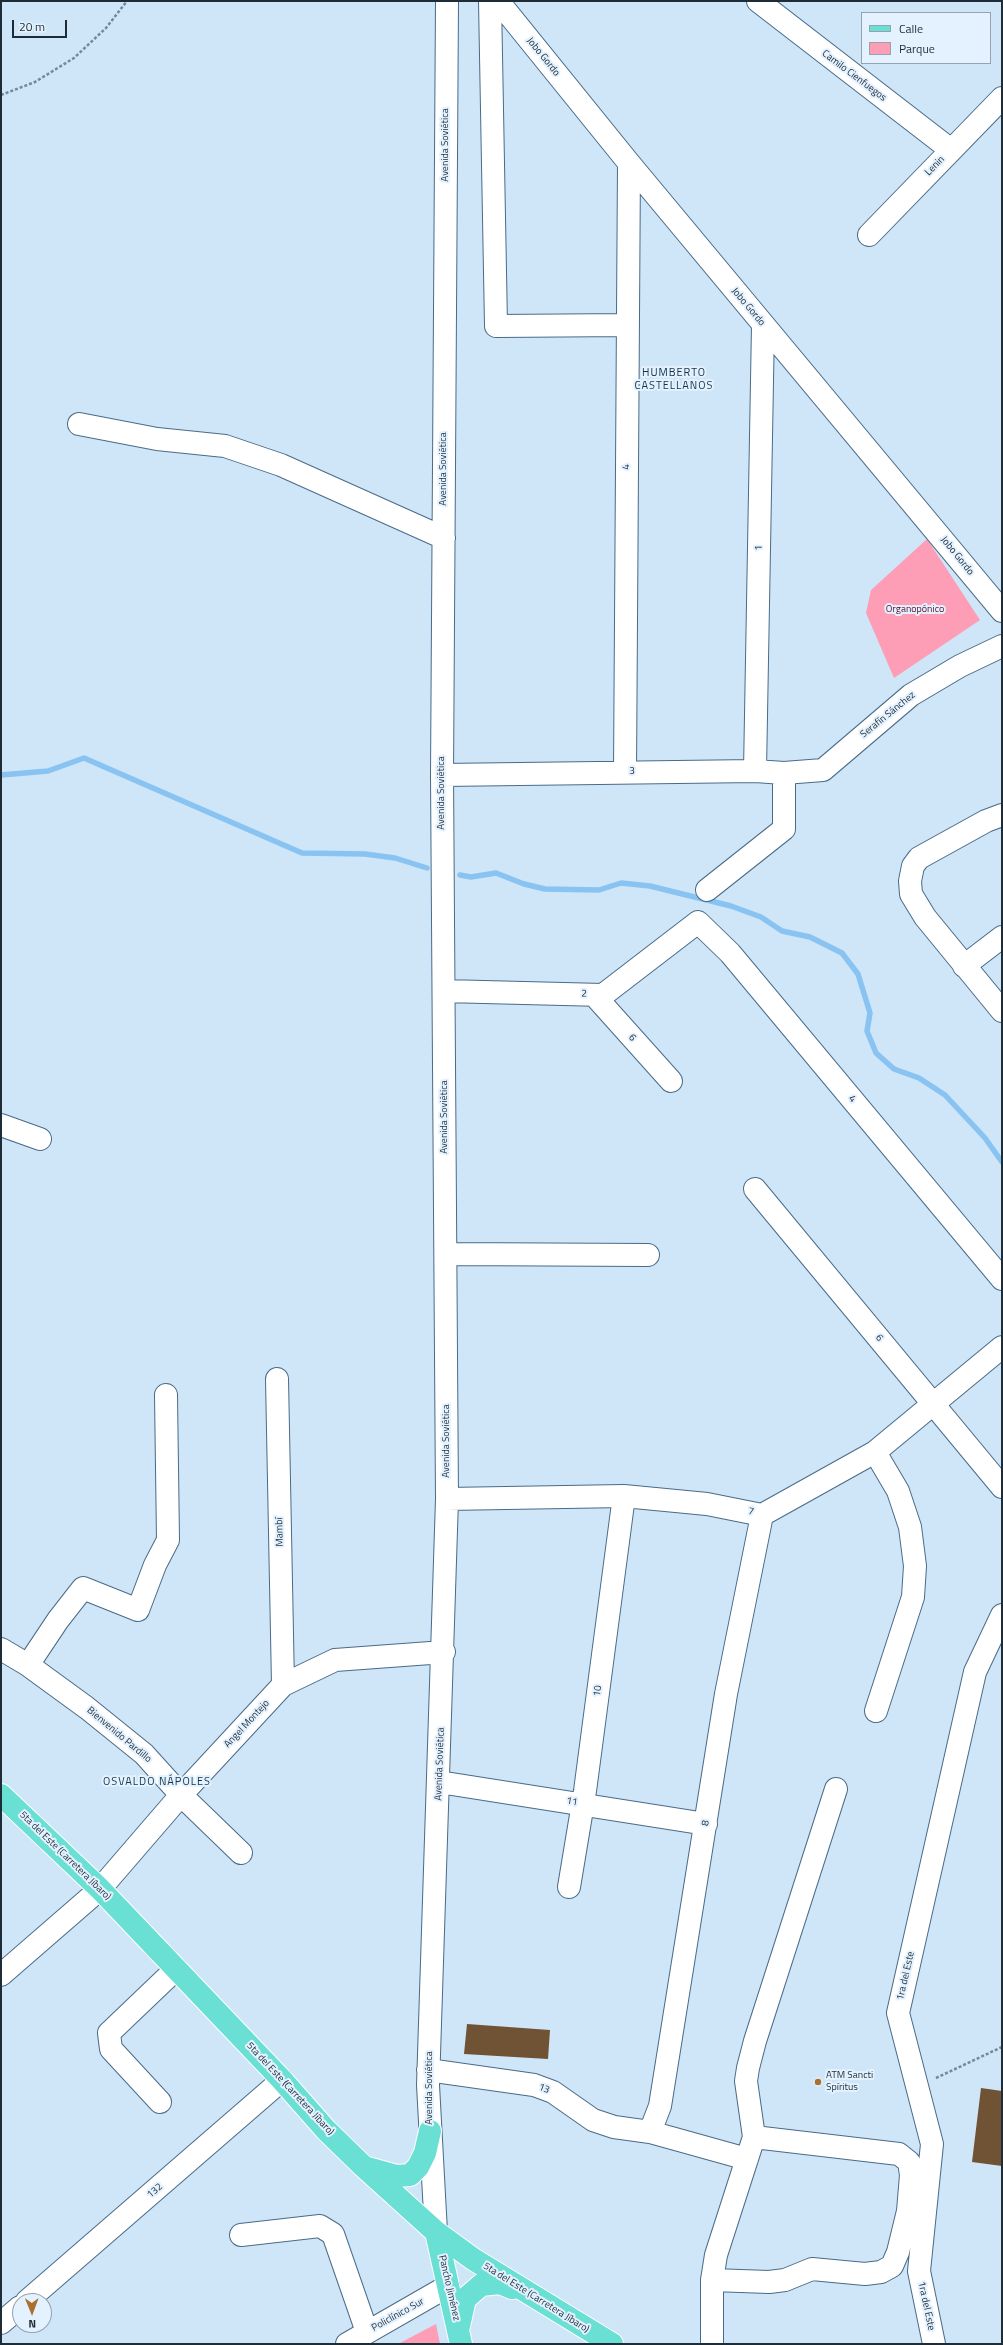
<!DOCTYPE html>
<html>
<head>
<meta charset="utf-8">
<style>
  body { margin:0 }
  #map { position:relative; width:1003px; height:2345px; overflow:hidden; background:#cfe5f8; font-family:"Titillium Web",sans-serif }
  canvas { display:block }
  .frame { position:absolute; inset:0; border:2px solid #1d2c37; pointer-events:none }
  .legend { position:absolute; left:861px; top:12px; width:130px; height:52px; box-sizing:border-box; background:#e3f2fe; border:1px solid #94a3ae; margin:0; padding:5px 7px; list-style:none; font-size:12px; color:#1d2c37 }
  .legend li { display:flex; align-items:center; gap:8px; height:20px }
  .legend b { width:20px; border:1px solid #94a3ae }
  .north { position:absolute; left:12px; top:2293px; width:40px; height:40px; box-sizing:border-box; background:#e3f2fe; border:1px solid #94a3ae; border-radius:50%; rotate:179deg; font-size:11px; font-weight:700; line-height:16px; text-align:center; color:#1d2c37 }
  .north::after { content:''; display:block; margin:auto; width:14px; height:18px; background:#ab6f32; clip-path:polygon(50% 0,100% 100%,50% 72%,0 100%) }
  .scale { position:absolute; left:12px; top:20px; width:55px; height:18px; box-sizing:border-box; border:2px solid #1d2c37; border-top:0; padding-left:5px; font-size:12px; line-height:14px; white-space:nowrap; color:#1d2c37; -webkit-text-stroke:3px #e3f2fe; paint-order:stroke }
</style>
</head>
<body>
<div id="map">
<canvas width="1003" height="2345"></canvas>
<div class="frame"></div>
<ul class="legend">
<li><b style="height:5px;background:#6adfd4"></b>Calle</li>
<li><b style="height:11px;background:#fd9eb6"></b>Parque</li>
</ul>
<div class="north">N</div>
<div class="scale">20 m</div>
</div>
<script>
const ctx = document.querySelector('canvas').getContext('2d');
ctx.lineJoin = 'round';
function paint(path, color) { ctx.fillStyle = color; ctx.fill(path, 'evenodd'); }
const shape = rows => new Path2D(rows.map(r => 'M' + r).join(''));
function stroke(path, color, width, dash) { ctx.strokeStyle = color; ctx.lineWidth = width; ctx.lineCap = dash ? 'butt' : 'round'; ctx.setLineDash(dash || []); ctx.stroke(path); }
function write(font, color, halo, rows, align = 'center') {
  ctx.font = font + ' "Titillium Web",sans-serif'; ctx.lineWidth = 4; ctx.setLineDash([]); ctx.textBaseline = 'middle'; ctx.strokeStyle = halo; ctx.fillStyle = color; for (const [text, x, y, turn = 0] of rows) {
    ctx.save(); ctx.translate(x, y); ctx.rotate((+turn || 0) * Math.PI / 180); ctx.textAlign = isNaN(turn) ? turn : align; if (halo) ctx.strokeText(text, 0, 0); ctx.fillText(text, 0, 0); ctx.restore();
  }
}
const green = shape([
  [927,539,980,620,894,678,866,613,871,590],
  [436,2324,440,2344,398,2344]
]);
const stream = shape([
  [1,775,48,771,84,758,302,853,365,854,395,858,427,868],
  [460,875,471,877,496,873,524,884,545,889,599,890,621,883,650,886,731,906,761,917,782,931,810,937,842,953,858,974,870,1013,867,1031,876,1053,894,1069,919,1078,945,1095,985,1138,1002,1162]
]);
const building = shape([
  [467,2024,550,2030,548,2059,464,2054],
  [981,2088,1002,2091,1002,2166,972,2162]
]);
const path = shape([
  [1,95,35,82,74,58,106,28,127,1],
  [936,2078,1002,2047]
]);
const minor = shape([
  [490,1,496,326,628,325],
  [498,1,629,163,1002,611],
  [758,1,951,150],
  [869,235,1002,98],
  [79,424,157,439,225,446,281,465,444,538],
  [755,771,763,325],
  [625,772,629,163],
  [442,775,755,771,784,773,823,770,911,695,960,666,1002,646],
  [1002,815,986,821,919,858,913,866,910,881,911,894,925,917,1002,1011],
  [707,890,784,829,784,773],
  [964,966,1002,937],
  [444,991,603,995,698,922,730,953,1002,1279],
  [594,995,671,1081],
  [1,1125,40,1139],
  [755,1189,1002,1487],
  [446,1254,648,1255],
  [277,1379,283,1685],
  [875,1452,898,1491,910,1527,915,1566,913,1597,876,1711],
  [447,1499,624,1496,707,1504,762,1515,875,1452,1002,1347],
  [1,1649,28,1665,87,1708,144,1754,181,1795,241,1853],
  [28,1665,58,1620,83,1588,138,1610,155,1565,168,1540,166,1395],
  [439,1782,706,1824],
  [569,1887,585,1791,624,1496],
  [1,1975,100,1889,181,1795,283,1685,335,1660,444,1652],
  [428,2070,534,2085,553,2092,593,2120,614,2127,650,2132,747,2159],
  [160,2102,111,2049,109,2033,176,1969],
  [650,2132,660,2106,726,1694,762,1515],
  [436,2232,428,2085,447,1499,442,775,447,1],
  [241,2235,320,2226,333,2234,367,2332],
  [712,2280,769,2282,785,2280,812,2269,865,2274,881,2272,892,2266,898,2252,908,2211,911,2175,909,2162,899,2154,754,2137],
  [27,2301,282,2080],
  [1,2323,20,2307],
  [347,2344,448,2286],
  [712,2344,712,2280,716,2255,754,2137,746,2081,748,2068,755,2041,836,1789],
  [934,2344,919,2271,932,2144,898,2013,975,1672,1002,1615]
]);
const major = shape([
  [1,1795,100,1889,282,2080,326,2130,363,2166,436,2232,473,2259,612,2344],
  [368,2168,397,2176,410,2175,418,2167,425,2153,430,2131],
  [436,2232,461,2344],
  [459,2326,465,2299,481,2285,500,2283,512,2288]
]);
const markers = [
  [818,2082,4,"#ab6f32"]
];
const streetNames = [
  ["Jobo Gordo",543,57,51],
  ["Camilo Cienfuegos",854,76,37],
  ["Avenida Soviética",446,145,-90],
  ["Lenin",935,166,-46],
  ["Jobo Gordo",748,307,50],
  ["4",627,467,-90],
  ["Avenida Soviética",444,469,-90],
  ["1",759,548,-89],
  ["Jobo Gordo",957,556,51],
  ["Serafín Sánchez",888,715,-39],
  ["3",632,772],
  ["Avenida Soviética",442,793,-90],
  ["2",584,994,1],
  ["6",632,1038,48],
  ["4",852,1099,50],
  ["Avenida Soviética",445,1117,-90],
  ["6",879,1338,50],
  ["Avenida Soviética",447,1441,-90],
  ["7",751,1512,11],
  ["Mambí",280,1532,-91],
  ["10",598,1691,-83],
  ["Angel Montejo",247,1724,-47],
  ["Bienvenido Pardillo",119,1735,40],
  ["Avenida Soviética",440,1764,-88],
  ["11",572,1802,9],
  ["8",706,1823,-81],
  ["5ta del Este (Carretera Jíbaro)",65,1856,44],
  ["1ra del Este",906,1976,-77],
  ["Avenida Soviética",430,2088,-90],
  ["5ta del Este (Carretera Jíbaro)",290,2089,47],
  ["13",544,2089,21],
  ["132",155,2191,-41],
  ["Pancho Jiménez",449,2288,77],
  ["5ta del Este (Carretera Jíbaro)",536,2298,32],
  ["1ra del Este",926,2306,78],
  ["Policlínico Sur",398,2315,-29]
];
const parkNames = [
  ["Organopónico",915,610]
];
const poiNames = [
  ["ATM Sancti",826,2076],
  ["Spíritus",826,2088]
];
const neighbourhoodNames = [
  ["HUMBERTO",674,373],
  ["CASTELLANOS",674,386],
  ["OSVALDO NÁPOLES",157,1782]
];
paint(green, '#fd9eb6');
stroke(stream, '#88c3f2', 5.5);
paint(building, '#705235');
stroke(minor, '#4a6b87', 24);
stroke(major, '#fff', 24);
stroke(path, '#768998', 2.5, [3, 2]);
stroke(minor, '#fff', 22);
stroke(major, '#6adfd4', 22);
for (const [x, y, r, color] of markers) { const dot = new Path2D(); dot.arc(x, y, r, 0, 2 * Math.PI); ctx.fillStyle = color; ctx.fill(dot); stroke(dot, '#e3f2fe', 1.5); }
write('10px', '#1d2c37', '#e3f2fe', streetNames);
write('10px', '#5b102c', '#e3f2fe', parkNames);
write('10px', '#1d2c37', '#e3f2fe', poiNames, 'left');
ctx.letterSpacing = '1px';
write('11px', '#11334b', '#e3f2fe', neighbourhoodNames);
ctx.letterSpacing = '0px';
</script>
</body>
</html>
